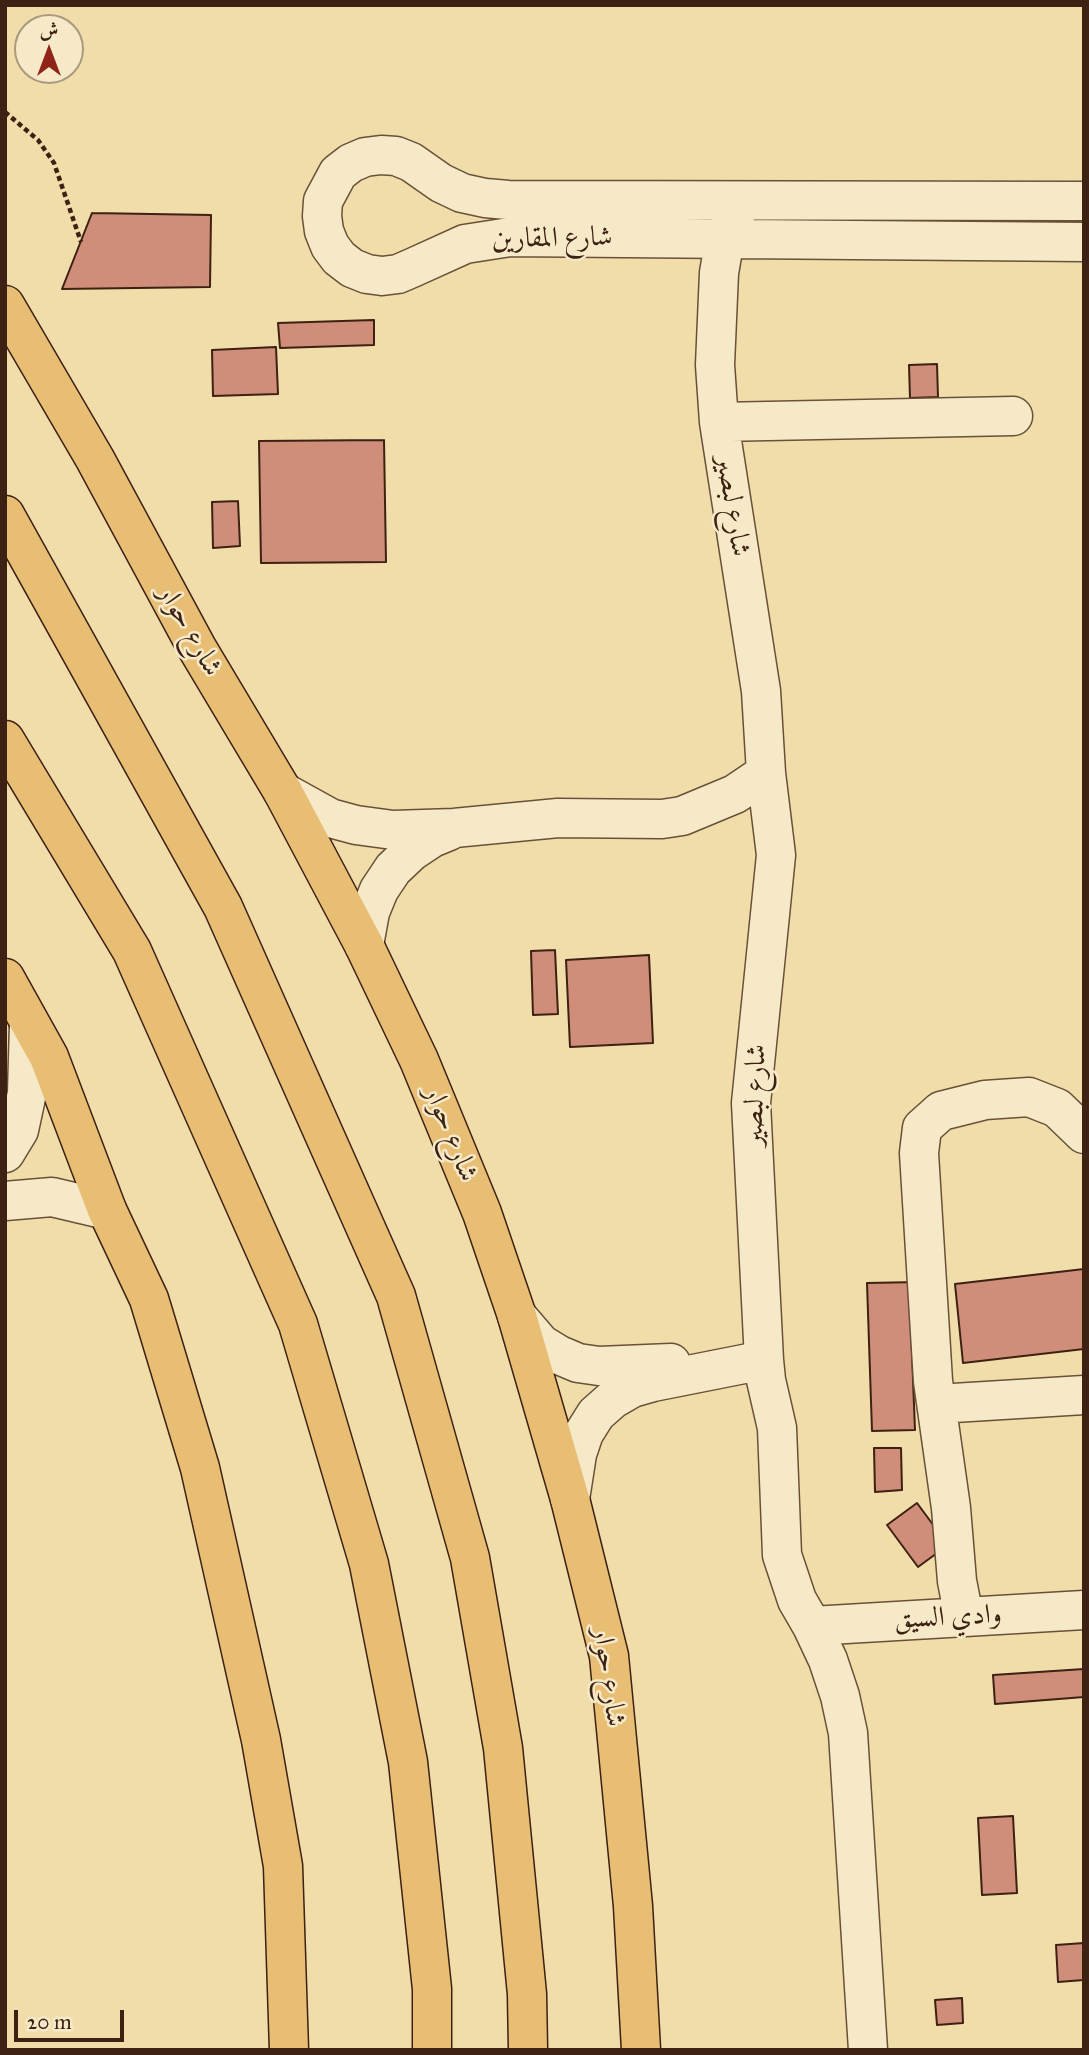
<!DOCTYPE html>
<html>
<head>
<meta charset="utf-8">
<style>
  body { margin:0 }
  #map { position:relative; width:1089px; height:2055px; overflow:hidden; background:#f0ddaa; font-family:"IM FELL Great Primer",Amiri,serif }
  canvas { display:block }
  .frame { position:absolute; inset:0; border:7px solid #3d2112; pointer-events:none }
  .north { position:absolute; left:14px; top:14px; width:70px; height:70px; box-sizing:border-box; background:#f5e9c8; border:2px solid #ab997f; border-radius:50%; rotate:0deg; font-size:19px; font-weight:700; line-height:28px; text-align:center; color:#3d2112 }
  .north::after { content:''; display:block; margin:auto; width:24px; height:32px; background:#8f2418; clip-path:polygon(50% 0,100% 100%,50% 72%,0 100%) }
  .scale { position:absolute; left:14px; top:2010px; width:110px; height:32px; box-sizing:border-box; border:4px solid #3d2112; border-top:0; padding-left:9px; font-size:21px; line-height:24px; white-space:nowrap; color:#3d2112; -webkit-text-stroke:5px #f5e9c8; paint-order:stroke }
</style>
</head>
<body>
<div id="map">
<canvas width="1089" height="2055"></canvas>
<div class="frame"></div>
<div class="north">ش</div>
<div class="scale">20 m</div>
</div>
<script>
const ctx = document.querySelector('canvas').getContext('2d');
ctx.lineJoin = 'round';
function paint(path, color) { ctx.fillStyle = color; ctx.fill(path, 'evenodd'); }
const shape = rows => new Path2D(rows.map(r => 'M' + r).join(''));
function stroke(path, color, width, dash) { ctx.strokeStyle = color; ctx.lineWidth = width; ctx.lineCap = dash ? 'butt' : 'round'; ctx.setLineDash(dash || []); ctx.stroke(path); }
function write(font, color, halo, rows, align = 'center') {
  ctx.font = font + ' "IM FELL Great Primer",Amiri,serif'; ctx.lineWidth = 5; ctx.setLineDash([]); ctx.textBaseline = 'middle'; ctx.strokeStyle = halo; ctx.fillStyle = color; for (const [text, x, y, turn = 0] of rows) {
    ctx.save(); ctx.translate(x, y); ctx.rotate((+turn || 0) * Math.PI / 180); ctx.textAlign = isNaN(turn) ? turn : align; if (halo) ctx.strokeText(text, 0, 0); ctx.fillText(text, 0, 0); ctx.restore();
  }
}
const building = shape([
  [92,213,211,215,210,287,62,289,92,213],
  [374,320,374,345,280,348,278,323,374,320],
  [276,347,278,394,213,396,212,350,276,347],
  [937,364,938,397,910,398,909,365,937,364],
  [384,440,386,562,261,563,259,441,384,440],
  [238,501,240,546,213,548,212,502,238,501],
  [555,950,558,1014,533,1015,531,951,555,950],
  [649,955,653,1043,570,1047,566,960,649,955],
  [1084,1269,1084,1349,963,1363,955,1284,1084,1269],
  [919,1282,911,1328,915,1430,872,1431,867,1283,919,1282],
  [874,1448,901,1448,902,1490,875,1492,874,1448],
  [917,1503,948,1545,918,1567,887,1525,917,1503],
  [1084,1669,1084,1697,995,1704,993,1675,1084,1669],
  [1013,1816,1017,1893,982,1895,978,1818,1013,1816],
  [1084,1943,1084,1980,1058,1982,1056,1945,1084,1943],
  [962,1998,963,2023,937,2025,935,2000,962,1998]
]);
const path = shape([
  [5,112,38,140,54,163,81,242]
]);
const minor = shape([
  [1084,201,508,200,485,198,462,193,441,183,411,162,396,156,381,155,365,157,351,163,338,173,323,201,322,216,324,231,330,246,339,258,352,268,367,274,382,276,398,274,412,268,465,244,510,237,1084,242],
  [719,422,1013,416],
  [283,792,330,818,356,825,393,830,454,828,558,818,662,819,682,816,735,794,766,773,761,691,719,422,715,365,719,273,725,238,735,217],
  [364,945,370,912,379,890,393,869,411,852,432,838,449,831],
  [5,1153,19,1130,27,1093,29,1024],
  [5,1201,52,1197,107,1210],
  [517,1316,541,1344,559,1355,578,1363,599,1366,671,1363],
  [764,1360,766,1380,777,1428,782,1555,797,1600,812,1626,828,1660,840,1696,848,1733,868,2050],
  [937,1404,1084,1395],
  [570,1499,577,1454,584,1433,596,1414,613,1399,632,1388,653,1382,764,1360,751,1103,776,855,766,773],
  [964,1617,957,1581,951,1508,933,1381,919,1153,922,1128,941,1111,985,1100,1029,1097,1057,1108,1084,1134],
  [812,1626,1084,1610]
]);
const major = shape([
  [5,305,95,459,197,648,283,792,364,945,419,1060,482,1213,517,1316,570,1499,609,1656,633,1906,641,2050],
  [5,978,49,1057,107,1210,149,1299,200,1468,261,1740,283,1866,289,2050]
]);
const highway = shape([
  [5,515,223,907,396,1296,470,1558,503,1748,527,1994,528,2050],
  [5,740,132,951,298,1324,369,1564,408,1762,432,1989,432,2050]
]);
const streetNames = [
  ["شارع المقارين",552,239,-1],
  ["شارع لبصير",732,506,81],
  ["شارع حوار",189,631,60],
  ["شارع لبصير",756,1095,-88],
  ["شارع حوار",450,1134,68],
  ["وادي السيق",948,1618,-3],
  ["شارع حوار",608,1677,82]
];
paint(building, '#d08d7a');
stroke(building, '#3d2112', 2);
stroke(minor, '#6a5038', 41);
stroke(major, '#3d2112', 41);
stroke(highway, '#3d2112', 41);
stroke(path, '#3d2112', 4.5, [5, 3.5]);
stroke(minor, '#f5e9c8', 38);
stroke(major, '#e8be75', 38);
stroke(highway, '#e8be75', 38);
write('28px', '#3d2112', '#f5e9c8', streetNames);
</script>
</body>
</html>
